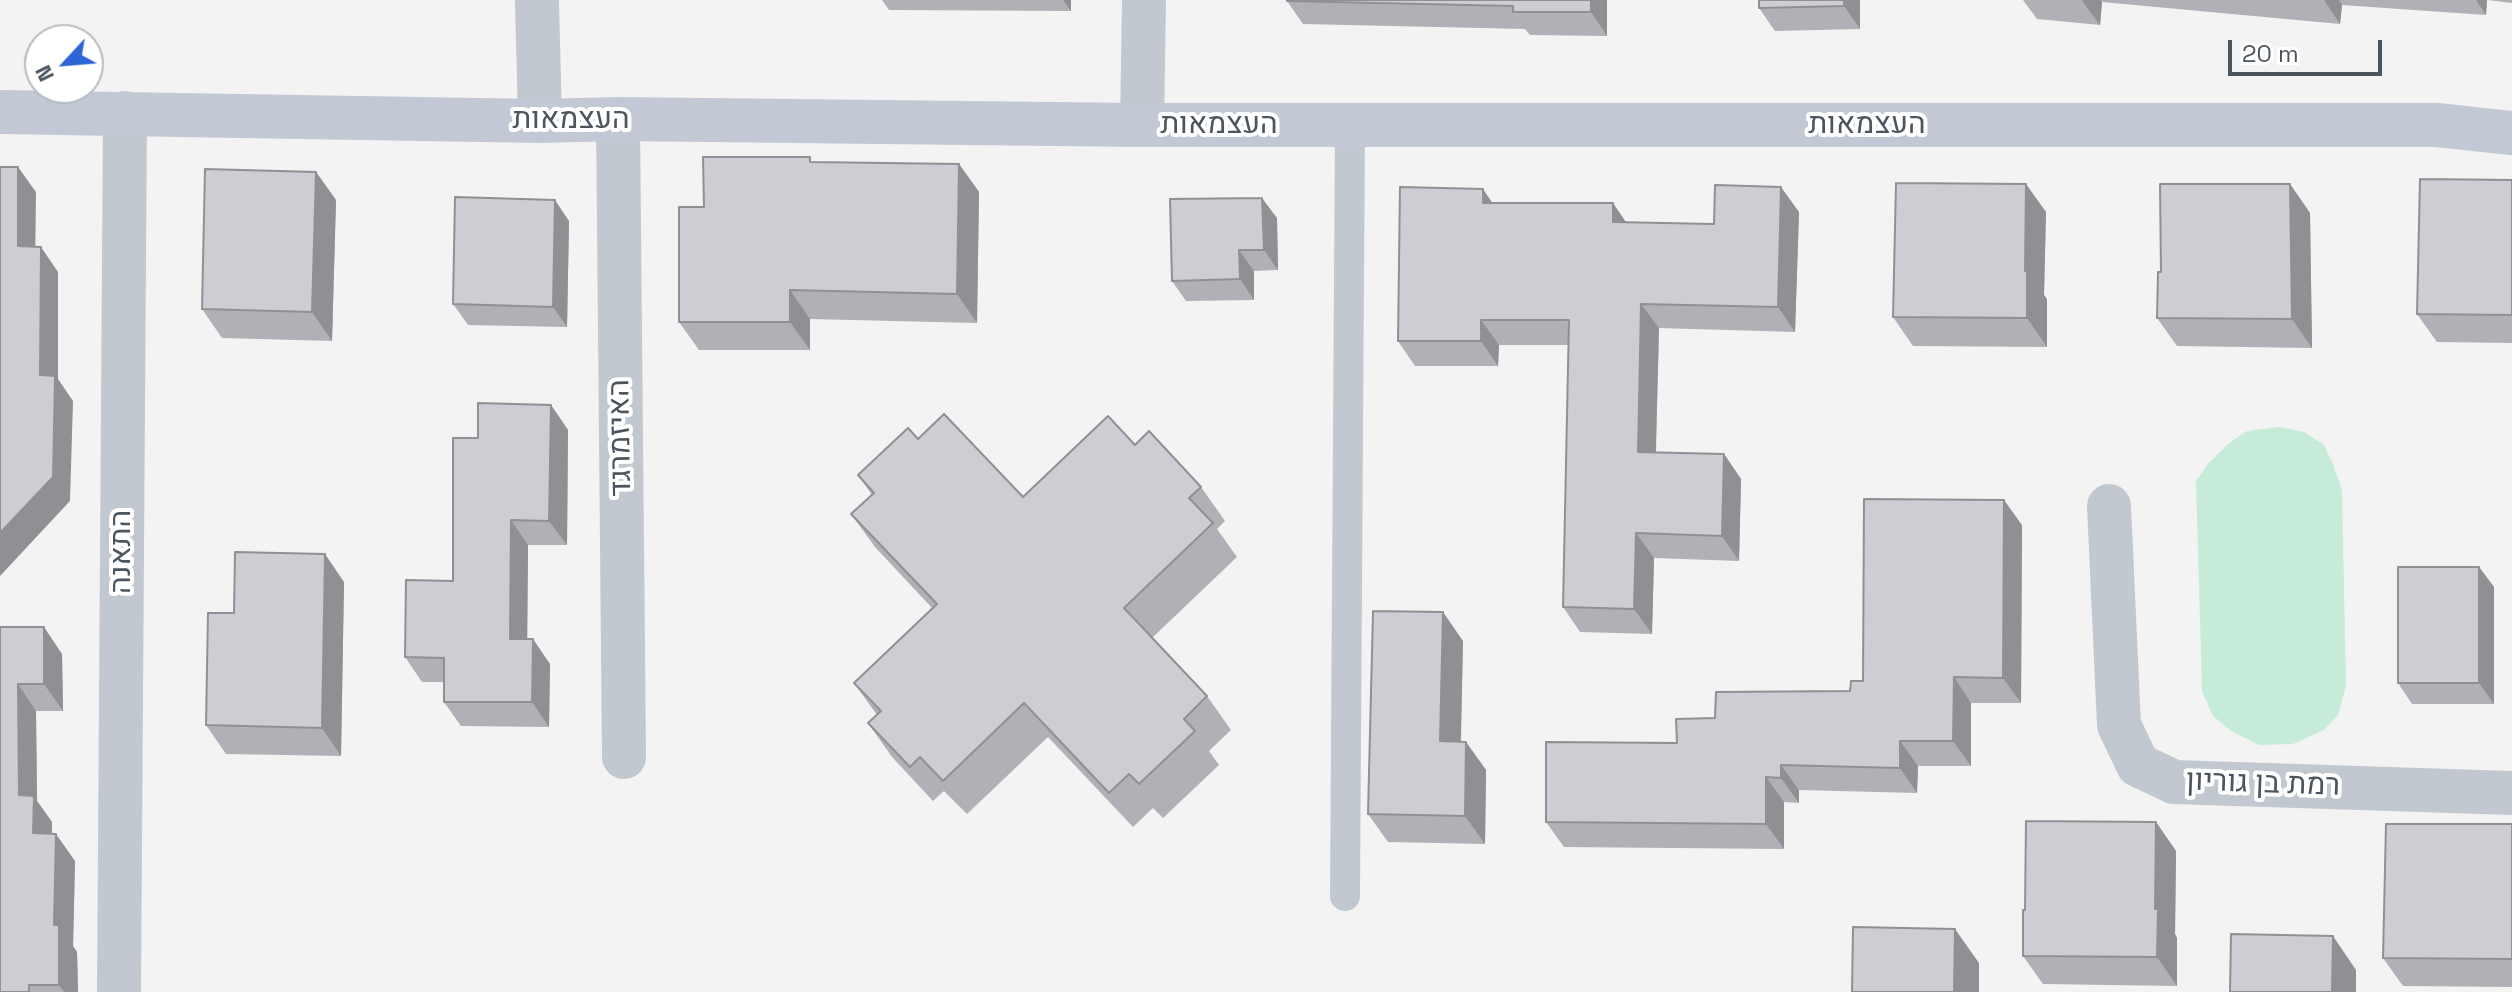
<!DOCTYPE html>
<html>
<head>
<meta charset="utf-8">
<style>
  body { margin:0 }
  #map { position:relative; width:2512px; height:992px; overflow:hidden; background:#f4f3f3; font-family:"Space Grotesk",sans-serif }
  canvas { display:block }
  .north { position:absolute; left:24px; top:24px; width:80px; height:80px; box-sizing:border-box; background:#fff; border:2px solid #b7bbbf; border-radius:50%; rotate:244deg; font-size:22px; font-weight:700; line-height:32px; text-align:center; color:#4c545e }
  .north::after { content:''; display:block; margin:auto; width:28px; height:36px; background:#2d65d4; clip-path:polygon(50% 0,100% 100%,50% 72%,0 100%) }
  .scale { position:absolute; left:2228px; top:40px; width:154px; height:36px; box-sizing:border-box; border:4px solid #4c545e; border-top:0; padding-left:10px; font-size:24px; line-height:28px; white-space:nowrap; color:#4c545e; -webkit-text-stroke:6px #fff; paint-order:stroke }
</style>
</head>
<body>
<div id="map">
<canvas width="2512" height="992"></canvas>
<div class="north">N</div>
<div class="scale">20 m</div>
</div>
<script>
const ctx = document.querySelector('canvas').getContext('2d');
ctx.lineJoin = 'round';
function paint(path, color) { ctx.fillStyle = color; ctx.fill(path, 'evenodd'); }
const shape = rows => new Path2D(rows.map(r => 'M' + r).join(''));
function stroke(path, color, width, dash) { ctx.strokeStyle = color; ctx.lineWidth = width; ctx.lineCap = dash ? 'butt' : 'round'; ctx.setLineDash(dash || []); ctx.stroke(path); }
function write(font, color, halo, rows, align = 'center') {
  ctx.font = font + ' "Space Grotesk",Heebo,sans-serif'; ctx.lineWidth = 8; ctx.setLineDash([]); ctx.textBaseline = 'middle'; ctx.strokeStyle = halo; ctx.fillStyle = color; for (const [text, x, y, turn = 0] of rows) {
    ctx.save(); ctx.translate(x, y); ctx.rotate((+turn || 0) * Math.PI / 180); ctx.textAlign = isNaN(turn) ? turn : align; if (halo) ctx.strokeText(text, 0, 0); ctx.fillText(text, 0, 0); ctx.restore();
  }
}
const green = shape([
  [2279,427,2304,432,2324,445,2333,464,2342,490,2346,686,2338,715,2324,730,2293,744,2259,745,2231,731,2213,716,2202,691,2196,481,2208,464,2228,444,2247,431]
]);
const lane = shape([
  [1345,896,1350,125]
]);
const street = shape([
  [537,0,540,121],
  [618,119,624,757],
  [1142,125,1144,0],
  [2109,506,2119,725,2138,765,2174,782,2512,793],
  [119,992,125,113]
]);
const secondary = shape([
  [0,112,540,121,618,119,1142,125,2437,125,2512,133]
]);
const wall = shape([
  [882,0,1071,0,1071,11,889,10],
  [1607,0,1607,36,1530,35,1525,29,1303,24,1287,1],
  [1759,0,1860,0,1860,29,1775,31,1759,8],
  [2023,0,2512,0,2512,3,2487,0,2486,15,2342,5,2340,24,2102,2,2100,25,2037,19],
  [813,162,959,164,979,192,977,323,810,319,810,350,699,350,679,322,704,207],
  [316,172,336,200,332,341,222,338,202,309],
  [2512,180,2512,343,2437,342,2417,314],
  [2290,184,2310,213,2312,348,2177,346,2157,318,2161,272],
  [1493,203,1627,223,1714,224,1799,212,1795,332,1659,328,1656,452,1724,454,1741,479,1739,561,1654,558,1652,634,1580,632,1563,607,1569,345,1499,345,1498,366,1415,366,1398,341],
  [2046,212,2044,295,2047,299,2047,347,1913,346,1893,317],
  [1277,218,1278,270,1254,271,1254,300,1186,301,1172,281],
  [569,221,567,327,468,325,453,304],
  [551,405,568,430,567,545,528,545,527,639,550,664,549,727,461,726,444,702,444,682,422,682,405,657,453,581,478,438],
  [918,439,1023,497,1135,445,1201,487,1225,521,1217,529,1237,557,1152,638,1207,696,1231,730,1209,751,1219,765,1163,818,1153,808,1133,827,1048,737,967,814,944,791,933,801,892,757,868,723,877,715,854,683,933,609,875,547,851,514,872,495,858,475],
  [2022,525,2021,703,1971,703,1971,766,1918,766,1917,793,1799,790,1799,803,1784,802,1784,849,1564,847,1546,822,1677,743,1850,691,1863,681],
  [2479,567,2494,587,2494,704,2412,704,2398,683],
  [344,582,341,756,226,754,206,725,234,613],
  [0,627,62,654,63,711,36,711,37,801,52,822,52,834,75,861,73,946,77,952,78,992,0,992],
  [1463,641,1461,742,1466,742,1486,770,1485,844,1388,842,1368,814],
  [2156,822,2176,851,2175,934,2177,938,2177,986,2043,984,2023,956,2025,910],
  [2512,824,2512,987,2403,986,2383,958]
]);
const shadedWall = shape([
  [1063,0,1071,0,1071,11],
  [1591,0,1607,0,1607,36,1591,12],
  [1844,0,1860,0,1860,29,1844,6],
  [2083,0,2100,0,2102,2,2100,25,2083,2],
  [2324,0,2339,0,2342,5,2340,24],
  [2476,0,2487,0,2486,15],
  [959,164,979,192,977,323,957,294],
  [18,167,36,192,35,271,18,246],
  [316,172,336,200,332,341,312,312],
  [2026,184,2046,212,2044,295,2047,299,2047,347,2027,318,2025,271],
  [2290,184,2310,213,2312,348,2292,319],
  [1781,187,1799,212,1795,332,1778,307],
  [1483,189,1500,214,1483,203],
  [1262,198,1277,218,1278,270,1264,250],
  [555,200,569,221,567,327,553,307],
  [1613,203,1630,228,1613,222],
  [41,247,58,272,58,379,73,401,70,501,0,576,0,533,40,375],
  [1239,250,1254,271,1254,300,1240,279],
  [790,290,810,319,810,350,790,322],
  [1641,304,1659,328,1655,477,1638,452],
  [1481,320,1499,345,1498,366,1481,341],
  [551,405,568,430,567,545,549,521],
  [1724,454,1741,479,1739,561,1722,536],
  [2004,500,2022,525,2021,703,2003,678],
  [511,520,528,545,527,664,510,639],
  [1636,533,1654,558,1652,634,1634,609],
  [325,554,344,582,341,756,322,728],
  [2479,567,2494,587,2494,704,2479,683],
  [1443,612,1463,641,1460,769,1440,741],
  [44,627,62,654,63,711,44,684],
  [533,639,550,664,549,727,532,702],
  [1954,677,1971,703,1971,766,1953,741],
  [18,684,36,711,37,801,52,822,52,860,33,833,19,795],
  [1900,741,1918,766,1917,793,1900,768],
  [1466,742,1486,770,1485,844,1465,816],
  [1781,765,1799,790,1799,803,1781,778],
  [1766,777,1784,802,1784,849,1766,824],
  [2156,822,2176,851,2175,934,2177,938,2177,986,2157,957,2155,909],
  [56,834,75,861,73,946,77,952,78,992,64,992,59,985,54,925],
  [1955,929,1979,963,1979,992,1954,992],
  [2333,936,2356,970,2356,992,2332,992]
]);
const building = shape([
  [1287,0,1591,0,1591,12,1513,12,1513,6,1287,1,1287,0],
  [1759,0,1844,0,1844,6,1759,8,1759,0],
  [703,157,810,157,810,162,959,164,957,294,790,290,790,322,679,322,679,207,704,207,703,157],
  [0,167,18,167,18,246,41,247,40,375,55,376,53,477,0,533,0,167],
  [205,169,316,172,312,312,202,309,205,169],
  [2420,179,2512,180,2512,315,2417,314,2420,179],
  [1896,183,2026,184,2025,271,2027,270,2027,318,1893,317,1896,183],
  [2160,184,2290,184,2292,319,2157,318,2158,272,2161,272,2160,184],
  [1715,185,1781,187,1778,307,1641,304,1638,452,1724,454,1722,536,1636,533,1634,609,1563,607,1569,320,1481,320,1481,341,1398,341,1400,187,1483,189,1483,203,1613,203,1613,222,1714,224,1715,185],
  [455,197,555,200,553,307,453,304,455,197],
  [1262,198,1264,250,1239,250,1240,279,1172,281,1170,199,1262,198],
  [478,403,551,405,549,521,511,520,510,639,533,639,532,702,444,702,444,658,405,657,406,580,453,581,453,438,478,438,478,403],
  [944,414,1023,497,1108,416,1135,445,1149,431,1201,487,1189,498,1213,523,1124,608,1207,696,1184,719,1195,731,1139,784,1129,774,1109,793,1024,703,943,781,920,757,910,767,868,723,881,711,854,683,937,604,851,514,874,493,858,475,908,428,918,439,944,414],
  [1864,499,2004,500,2003,678,1954,677,1953,741,1900,741,1900,768,1781,765,1781,778,1766,777,1766,824,1546,822,1546,742,1677,743,1676,719,1715,718,1716,692,1850,691,1851,681,1863,681,1864,499],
  [235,552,325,554,322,728,206,725,208,613,234,613,235,552],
  [2398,567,2479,567,2479,683,2398,683,2398,567],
  [1373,611,1443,612,1440,741,1466,742,1465,816,1368,814,1373,611],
  [0,627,44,627,44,684,18,684,19,795,34,796,33,833,56,834,54,925,59,925,59,985,29,985,29,992,0,992,0,627],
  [2026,821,2156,822,2155,909,2158,909,2157,957,2023,956,2023,910,2025,910,2026,821],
  [2386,824,2512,824,2512,959,2383,958,2386,824],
  [1853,927,1955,929,1954,992,1852,992,1853,927],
  [2231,934,2333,936,2332,992,2230,992,2231,934]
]);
const streetNames = [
  ["העצמאות",571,120],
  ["העצמאות",1219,125],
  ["העצמאות",1867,125],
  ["האיזמרגד",621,438,-91],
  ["התאנה",122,552,-90],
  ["רמת בן גוריון",2263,784,2]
];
paint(green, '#c6ecd9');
stroke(lane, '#c2c8cf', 30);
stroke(street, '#c2c8cf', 44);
stroke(secondary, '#c2c9d4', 44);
paint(wall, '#b0b1b6');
paint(shadedWall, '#909094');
paint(building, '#cdced4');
stroke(building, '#909094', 2);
write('30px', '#4c545e', '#fff', streetNames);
</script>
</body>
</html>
